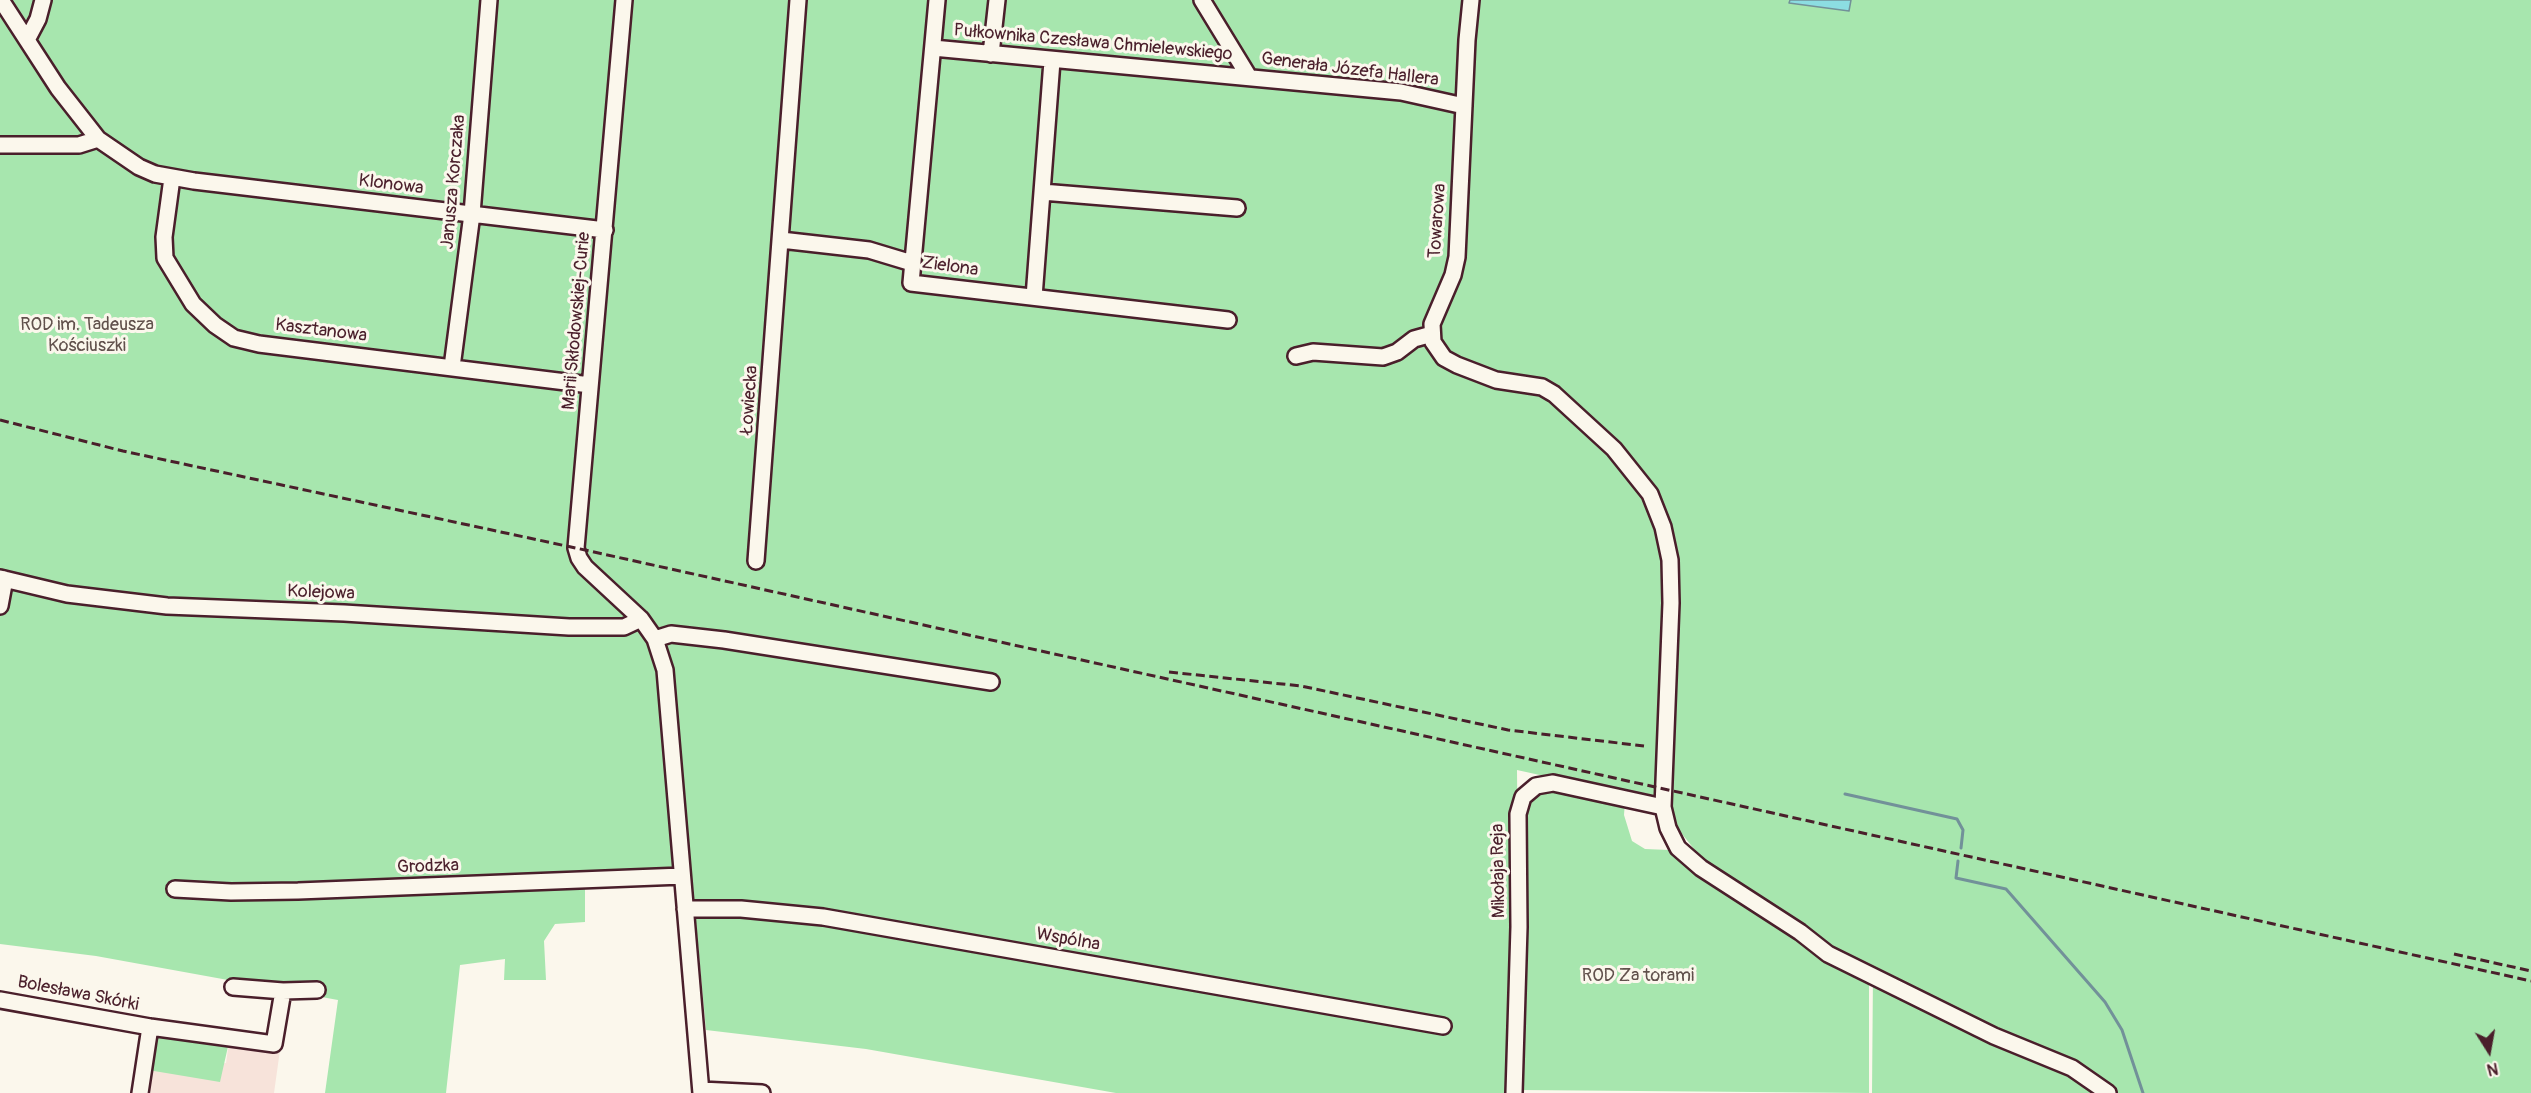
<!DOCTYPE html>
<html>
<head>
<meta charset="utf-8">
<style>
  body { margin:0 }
  #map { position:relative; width:2531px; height:1093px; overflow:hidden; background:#fbf7ec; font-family:Pangolin,sans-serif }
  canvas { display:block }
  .north { position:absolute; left:2459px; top:1021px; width:60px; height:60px; -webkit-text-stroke:4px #fbf7ec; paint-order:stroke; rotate:169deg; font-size:16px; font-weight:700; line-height:24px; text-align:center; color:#4a1f2b }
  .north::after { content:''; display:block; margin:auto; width:21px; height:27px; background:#4a1f2b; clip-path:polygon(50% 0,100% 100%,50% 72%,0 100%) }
</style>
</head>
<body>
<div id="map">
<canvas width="2531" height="1093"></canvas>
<div class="north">N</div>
</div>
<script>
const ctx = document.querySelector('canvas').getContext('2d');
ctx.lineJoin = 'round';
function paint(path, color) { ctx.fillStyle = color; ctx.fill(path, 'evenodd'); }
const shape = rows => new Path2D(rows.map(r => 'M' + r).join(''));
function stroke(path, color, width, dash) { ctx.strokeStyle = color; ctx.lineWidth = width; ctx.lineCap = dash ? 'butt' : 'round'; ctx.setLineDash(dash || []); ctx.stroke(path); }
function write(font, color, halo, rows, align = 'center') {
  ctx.font = font + ' Pangolin,sans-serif'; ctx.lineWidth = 6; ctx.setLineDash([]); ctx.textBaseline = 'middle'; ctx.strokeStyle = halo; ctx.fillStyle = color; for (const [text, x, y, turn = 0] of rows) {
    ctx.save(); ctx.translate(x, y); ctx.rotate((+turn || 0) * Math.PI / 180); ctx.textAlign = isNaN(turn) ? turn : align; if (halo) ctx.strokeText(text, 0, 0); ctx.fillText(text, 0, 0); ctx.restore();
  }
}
const built = shape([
  [229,1042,280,1050,274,1093,145,1093,148,1070,226,1063]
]);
const green = shape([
  [0,0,2531,0,2531,1093,1872,1093,1873,973,1715,875,1678,829,1670,799,1654,796,1649,799,1517,770,1518,889,1514,1093,1116,1093,866,1049,706,1030,691,870,585,877,585,922,555,924,544,941,546,980,504,980,505,959,460,965,446,1093,325,1093,338,1000,96,956,0,944],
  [1548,787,1625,801,1624,815,1632,841,1645,849,1669,850,1693,869,1869,980,1869,1093,1522,1090,1521,827,1526,801],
  [153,1034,229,1042,220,1082,148,1070]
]);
const water = shape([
  [1790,0,1851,0,1849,11,1789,3,1790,0]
]);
const stream = shape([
  [1845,794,1957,819,1963,830,1961,848],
  [1958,861,1956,878,2006,889,2105,1002,2122,1030,2143,1093]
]);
const minor = shape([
  [1,0,58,88,98,139,139,167,155,174,194,181,605,230],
  [624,0,576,548,579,558,585,567,641,619,655,639,665,670,701,1093],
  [937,0,911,283,1228,320],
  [1202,0,1249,77],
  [1471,0,1467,40,1457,257,1453,275,1432,324,1433,342,1444,358,1457,365,1496,380,1542,387,1554,394,1614,449,1650,494,1663,527,1670,560,1671,603,1663,807,1668,828,1678,848,1701,868,1800,932,1828,954,1994,1036,2072,1068,2108,1093],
  [28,38,38,19,43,0],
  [933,48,1401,92,1464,106],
  [991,54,997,0],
  [0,145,79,145,98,139],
  [172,178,164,237,165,258,193,304,215,325,234,338,259,344,590,385],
  [1042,192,1237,208],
  [781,240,869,250,912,263],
  [1034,297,1052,61],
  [1296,356,1313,352,1383,357,1397,352,1414,339,1432,334],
  [452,367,472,214,489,0],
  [756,561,798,0],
  [0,578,67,594,167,606,344,613,569,627,624,627,641,619],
  [0,606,5,579],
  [655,639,671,634,724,640,991,682],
  [175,889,231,892,298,891,682,876],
  [685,909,741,909,823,917,1443,1026],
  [233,987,283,991,317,990],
  [0,1000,150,1027,274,1044,283,991],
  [701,1090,762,1093],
  [140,1093,150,1027],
  [1514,1093,1519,927,1518,814,1523,797,1536,786,1553,783,1663,807]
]);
const rail = shape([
  [0,420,123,451,585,550,2531,981],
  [1169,672,1301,686,1508,730,1644,746],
  [2454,954,2531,971]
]);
const streetNames = [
  ["Pułkownika Czesława Chmielewskiego",1093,43,5],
  ["Generała Józefa Hallera",1350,70,7],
  ["Janusza Korczaka",454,182,-85],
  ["Klonowa",391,185,7],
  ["Towarowa",1438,221,-86],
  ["Zielona",950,267,8],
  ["Marii Skłodowskiej-Curie",577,321,-85],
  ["Kasztanowa",321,331,7],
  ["Łowiecka",750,400,-86],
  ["Kolejowa",321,593,2],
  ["Grodzka",428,867,-2],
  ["Mikołaja Reja",1499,871,-91],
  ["Wspólna",1068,940,10],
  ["Bolesława Skórki",78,994,11]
];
const parkNames = [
  ["ROD im. Tadeusza",87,325],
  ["Kościuszki",87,346],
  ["ROD Za torami",1638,976]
];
paint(built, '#f7e3da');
paint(green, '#a7e6ae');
paint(water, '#8cdde2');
stroke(water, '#729199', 1.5);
stroke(stream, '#729199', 3);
stroke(minor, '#4a1f2b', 20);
stroke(minor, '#fbf7ec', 15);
stroke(rail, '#4a1f2b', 3, [9, 4.5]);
write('18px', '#4a1f2b', '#fbf7ec', streetNames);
write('18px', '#61514c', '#fbf7ec', parkNames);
</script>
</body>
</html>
